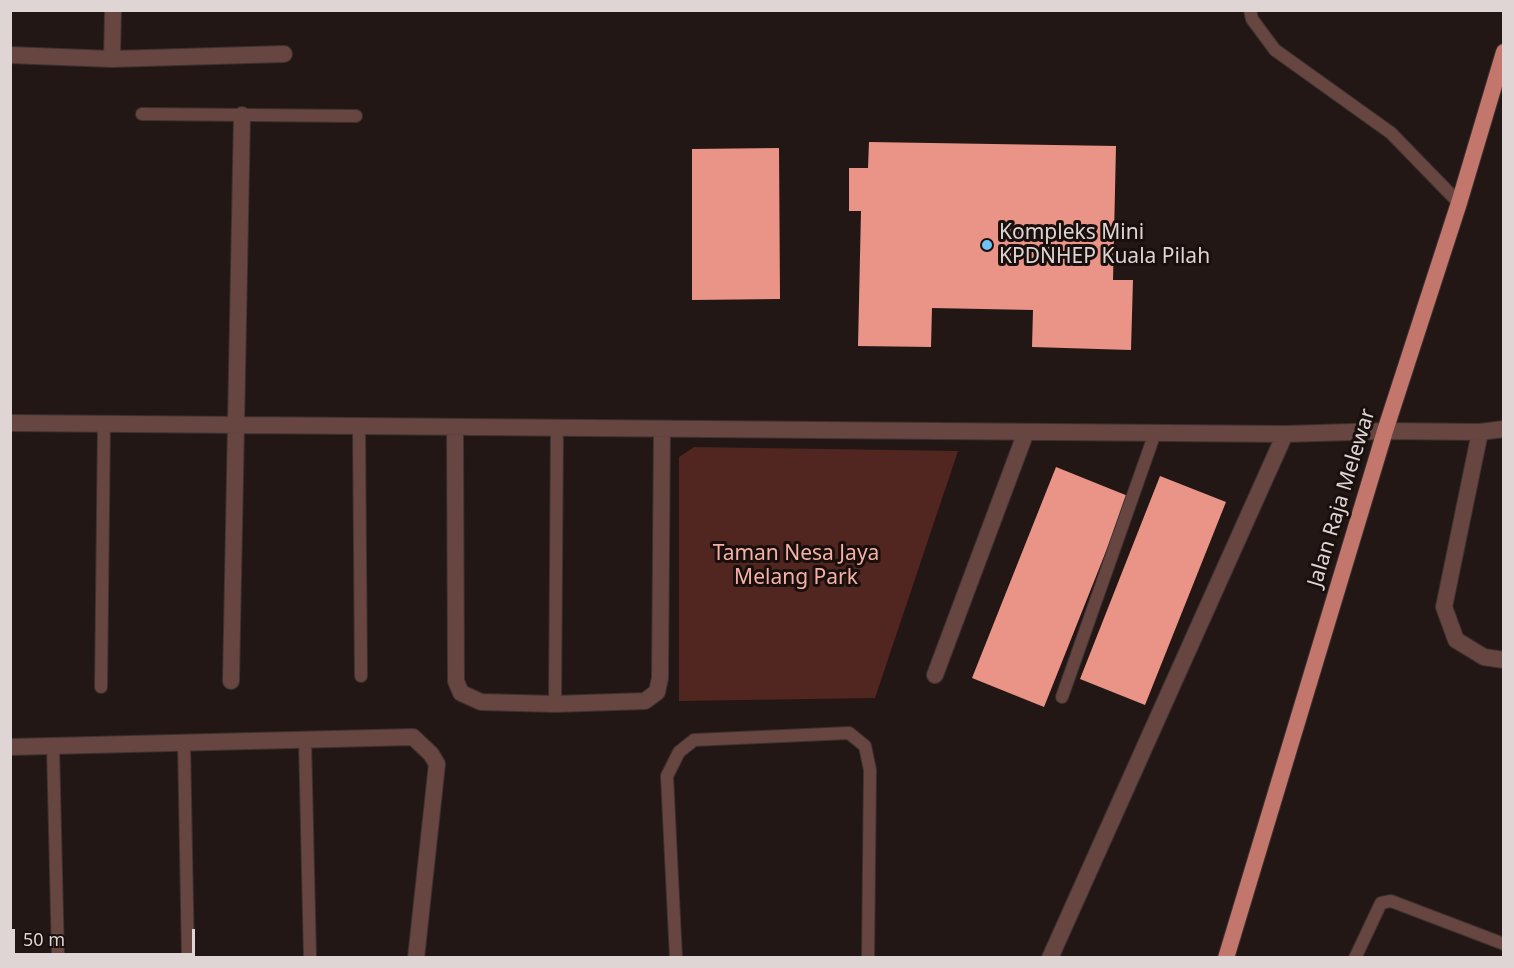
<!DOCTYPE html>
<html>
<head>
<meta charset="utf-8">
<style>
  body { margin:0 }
  #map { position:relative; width:1514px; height:968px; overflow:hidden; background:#231716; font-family:"Noto Sans",sans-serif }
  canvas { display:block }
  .frame { position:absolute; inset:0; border:12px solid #ded5d4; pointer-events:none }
  .scale { position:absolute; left:12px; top:929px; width:183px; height:27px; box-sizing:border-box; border:3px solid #ded5d4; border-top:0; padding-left:8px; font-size:18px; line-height:21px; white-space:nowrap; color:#ded5d4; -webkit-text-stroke:4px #190f0d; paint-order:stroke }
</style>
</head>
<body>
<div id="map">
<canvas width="1514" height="968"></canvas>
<div class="frame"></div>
<div class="scale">50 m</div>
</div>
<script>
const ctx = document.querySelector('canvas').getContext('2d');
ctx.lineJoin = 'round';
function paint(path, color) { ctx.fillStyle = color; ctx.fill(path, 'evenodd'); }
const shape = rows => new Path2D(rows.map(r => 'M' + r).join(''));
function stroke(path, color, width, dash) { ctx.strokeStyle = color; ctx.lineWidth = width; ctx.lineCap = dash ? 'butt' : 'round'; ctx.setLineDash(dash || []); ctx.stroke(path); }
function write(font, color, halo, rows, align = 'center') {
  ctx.font = font + ' "Noto Sans",sans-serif'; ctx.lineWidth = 6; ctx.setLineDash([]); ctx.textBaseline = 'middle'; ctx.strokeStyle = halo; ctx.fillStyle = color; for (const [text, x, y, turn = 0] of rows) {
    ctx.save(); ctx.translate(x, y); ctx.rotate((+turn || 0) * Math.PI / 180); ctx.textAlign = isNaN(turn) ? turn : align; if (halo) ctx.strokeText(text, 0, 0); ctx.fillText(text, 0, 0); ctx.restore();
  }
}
const green = shape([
  [694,447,958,451,875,698,679,701,679,457]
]);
const building = shape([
  [869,142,1116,146,1113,280,1133,280,1131,350,1032,347,1033,310,932,308,931,347,858,346,861,211,849,211,849,168,868,168],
  [779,148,780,299,692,300,692,149],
  [1056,467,1128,496,1044,707,972,678],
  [1160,476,1226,502,1145,705,1080,679]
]);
const service = shape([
  [1250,10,1252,19,1275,50,1391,133,1459,203],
  [142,114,356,116],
  [359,427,361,676],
  [101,687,104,424],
  [1062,697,1155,433],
  [555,704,557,429],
  [305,740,310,958],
  [184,743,188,958],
  [53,746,58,958],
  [676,958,667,776,679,752,694,740,849,733,865,746,870,770,868,958],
  [1355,958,1381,903,1391,901,1504,944]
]);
const minor = shape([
  [10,55,112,59,284,54],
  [112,59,113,10],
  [10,423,1285,434,1385,431,1480,432,1444,607,1456,640,1484,657,1504,660],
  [455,428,456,681,461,693,481,702,555,704,645,701,657,692,660,678,662,429],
  [1480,432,1504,429],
  [935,675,1026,432],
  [231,681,242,115],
  [10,747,413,737,431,754,437,764,416,958],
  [1050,958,1285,434]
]);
const trunk = shape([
  [1226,958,1385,431,1459,203,1504,52]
]);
const markers = [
  [987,245,6,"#71c1f5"]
];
const poiNames = [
  ["Kompleks Mini",999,233],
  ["KPDNHEP Kuala Pilah",999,257]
];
const streetNames = [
  ["Jalan Raja Melewar",1342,498,-73]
];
const parkNames = [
  ["Taman Nesa Jaya",796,554],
  ["Melang Park",796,578]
];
paint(green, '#512520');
paint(building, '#ea9387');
stroke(service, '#3d3231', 14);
stroke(minor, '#3d3231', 18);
stroke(trunk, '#3d3231', 18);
stroke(service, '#674540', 12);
stroke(minor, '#674540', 16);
stroke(trunk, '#c3766b', 16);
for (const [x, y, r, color] of markers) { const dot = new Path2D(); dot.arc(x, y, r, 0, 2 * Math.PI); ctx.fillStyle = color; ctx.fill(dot); stroke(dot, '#190f0d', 2); }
write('21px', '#ded5d4', '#190f0d', poiNames, 'left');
write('21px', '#ded5d4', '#190f0d', streetNames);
write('21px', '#f6b1a7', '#190f0d', parkNames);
</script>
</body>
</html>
